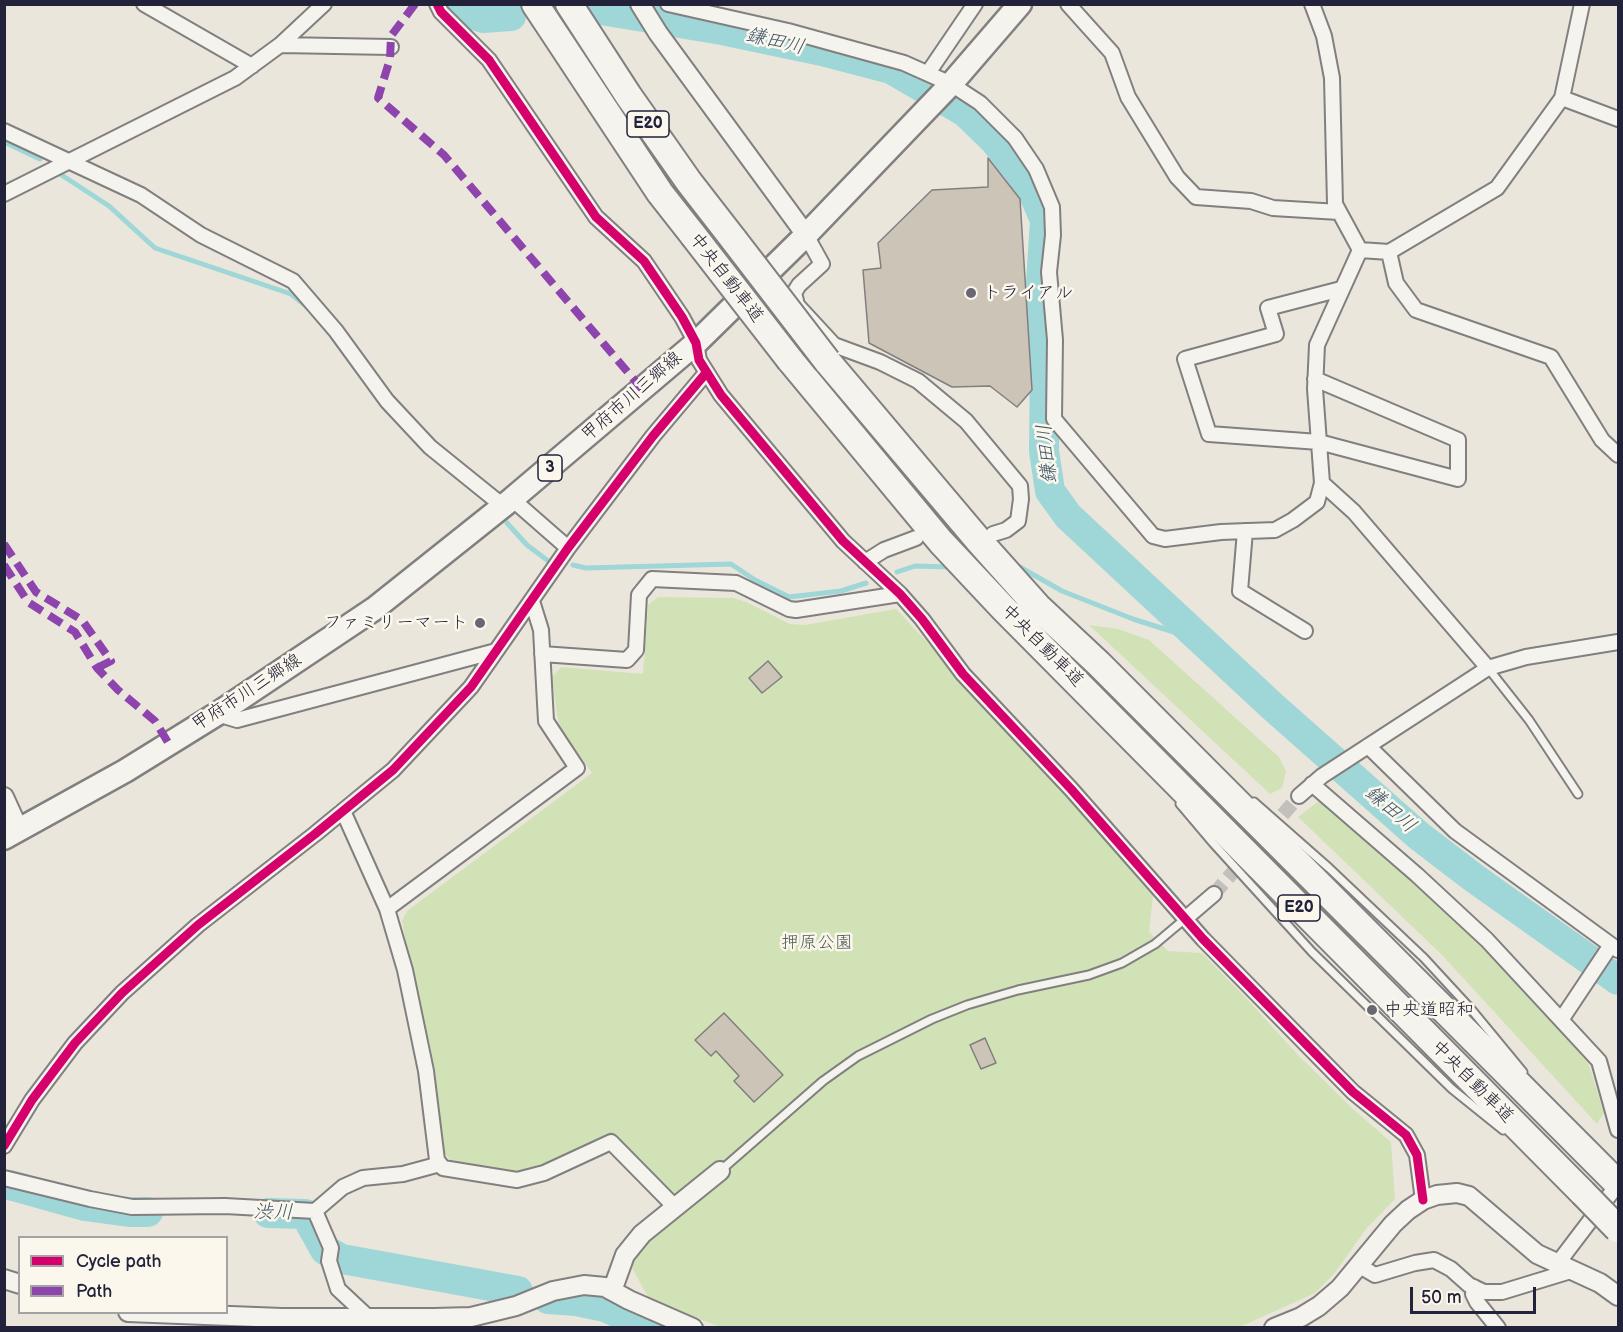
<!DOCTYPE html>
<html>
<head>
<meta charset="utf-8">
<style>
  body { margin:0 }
  #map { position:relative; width:1623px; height:1332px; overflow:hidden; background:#ebe6dc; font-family:"Balsamiq Sans",sans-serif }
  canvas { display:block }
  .frame { position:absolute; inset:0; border:6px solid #22223b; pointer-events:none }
  .legend { position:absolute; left:18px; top:1236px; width:210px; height:78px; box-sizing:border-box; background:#fbf7ec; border:2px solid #a4a2a5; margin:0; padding:8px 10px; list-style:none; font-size:18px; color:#22223b }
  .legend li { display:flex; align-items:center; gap:12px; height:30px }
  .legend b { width:30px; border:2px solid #a4a2a5 }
  .scale { position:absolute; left:1410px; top:1287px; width:126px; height:27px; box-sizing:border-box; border:3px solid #22223b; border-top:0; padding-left:8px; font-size:18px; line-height:21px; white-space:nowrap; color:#22223b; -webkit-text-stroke:4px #fbf7ec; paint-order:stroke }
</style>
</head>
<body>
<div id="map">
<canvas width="1623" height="1332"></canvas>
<div class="frame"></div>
<ul class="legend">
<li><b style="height:8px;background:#d6006c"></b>Cycle path</li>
<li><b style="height:8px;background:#8e44ad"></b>Path</li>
</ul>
<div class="scale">50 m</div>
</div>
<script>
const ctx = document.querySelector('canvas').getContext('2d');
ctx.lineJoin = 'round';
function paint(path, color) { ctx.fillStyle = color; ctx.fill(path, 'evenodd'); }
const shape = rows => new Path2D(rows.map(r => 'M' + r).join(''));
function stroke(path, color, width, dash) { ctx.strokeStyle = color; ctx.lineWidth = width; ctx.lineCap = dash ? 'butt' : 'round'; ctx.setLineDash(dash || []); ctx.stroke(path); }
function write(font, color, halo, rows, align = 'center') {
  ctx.font = font + ' "Balsamiq Sans","Klee One",sans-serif'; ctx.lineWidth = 5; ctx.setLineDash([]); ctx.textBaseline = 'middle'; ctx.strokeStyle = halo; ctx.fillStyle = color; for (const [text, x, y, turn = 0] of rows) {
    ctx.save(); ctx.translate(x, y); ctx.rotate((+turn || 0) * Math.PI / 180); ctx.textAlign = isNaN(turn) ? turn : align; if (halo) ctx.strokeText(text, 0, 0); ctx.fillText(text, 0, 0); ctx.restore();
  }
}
const green = shape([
  [658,597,734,598,746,602,790,624,805,625,896,609,942,658,958,682,1055,783,1153,896,1149,932,1168,951,1202,953,1246,998,1298,1055,1353,1109,1391,1142,1395,1199,1366,1229,1334,1274,1315,1293,1240,1327,720,1327,649,1299,630,1264,639,1243,688,1208,614,1136,536,1172,514,1177,454,1164,445,1154,430,1045,413,978,402,921,407,911,592,773,563,732,558,721,552,677,561,667,643,674,648,605],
  [1089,625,1118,629,1149,640,1279,757,1286,771,1282,788,1270,794],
  [1320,800,1447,908,1588,1062,1604,1113,1597,1124,1442,955,1298,817]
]);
const stream = shape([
  [4,142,40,159],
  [60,174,109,206,155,248,291,294,311,310],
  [333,338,358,372],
  [507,523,527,545,547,560],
  [573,565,586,568,731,564,755,580,789,597,841,591,866,583],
  [1012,566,1018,566,1062,591,1133,619,1199,640],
  [897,572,915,566,952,567]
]);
const river = shape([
  [452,4,455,9,483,18,511,16],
  [601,10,722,30,822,51,891,69,965,112,995,141,1019,172,1032,190,1045,220,1040,298,1045,350,1044,451,1050,491,1068,516,1272,706,1419,836,1474,878,1618,980],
  [10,1185,85,1206,129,1212,148,1212],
  [268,1213,305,1214,325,1250,342,1259,518,1291],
  [548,1299,576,1301,605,1307,652,1328]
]);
const building = shape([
  [988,158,1020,199,1032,390,1017,407,990,386,952,387,869,343,863,270,881,268,878,243,932,190,988,187,988,158],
  [768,661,782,677,762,693,749,678,768,661],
  [724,1013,783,1075,754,1102,734,1081,739,1076,716,1051,711,1056,695,1040,724,1013],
  [985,1038,996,1063,981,1069,970,1045,985,1038]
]);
const minorTunnel = shape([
  [1214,894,1299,796]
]);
const service = shape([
  [1488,668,1529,720,1578,794],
  [1254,802,1329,868,1424,958,1471,1009,1523,1072],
  [1180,804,1213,843,1312,952,1452,1089,1503,1130],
  [720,1171,823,1081,858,1056,932,1019,967,1005,1018,990,1089,975,1122,963,1155,944,1186,918]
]);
const minor = shape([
  [144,4,252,66],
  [437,4,441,12,489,60,596,217,644,261,682,317,696,343,699,360,721,395,843,541,900,594,922,619,963,674,1071,789,1203,939,1353,1092,1406,1135,1417,1155,1423,1200],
  [668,4,788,31,904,63,951,84,980,103,1015,138,1036,169,1052,207,1053,235,1049,272,1055,340,1054,419,1153,536,1165,539,1221,532,1275,530,1293,520,1317,502,1322,483],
  [1068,4,1112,53,1128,97,1177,177,1196,197,1251,201,1273,208,1339,212],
  [1312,4,1324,36,1332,78,1335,204,1360,250,1317,345,1315,389,1322,483,1354,512,1488,668],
  [280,45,391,47],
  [928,73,975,4],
  [1562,98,1618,119],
  [4,131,141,195,201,235,293,281,336,331,387,401,430,447,503,506],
  [4,194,235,78,280,45,324,4],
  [806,235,822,264,799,285,794,293,797,305,834,345,880,362,918,381,966,421,1020,486,1021,499,1018,521,1006,530,993,534],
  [1360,250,1389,252,1497,188,1562,98,1582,4],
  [1389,252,1396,283,1416,310,1551,357,1602,440,1618,455],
  [1315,379,1458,440,1458,479,1319,442,1209,434,1185,359,1276,334,1268,308,1341,289],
  [512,499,568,548],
  [1245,531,1240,591,1305,631],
  [865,562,884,550,916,538],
  [542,654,627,660,636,650,639,595,652,579,736,583,789,609,796,610,900,594],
  [217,714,237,720,496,651],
  [1368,746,1455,831,1618,950],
  [1312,784,1417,875,1487,940,1599,1061,1618,1130],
  [1299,796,1322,776,1488,668,1526,657,1618,642],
  [343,811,387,909,405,970,426,1071,437,1160,443,1168,517,1180,544,1173,611,1142,675,1207],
  [387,909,577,768,546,721,541,630,532,601],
  [1186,918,1214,894],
  [1561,1020,1611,945],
  [4,1146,32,1100,75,1043,122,993,198,925,315,834,393,770,471,687,568,548,653,436,706,373],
  [4,1178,90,1199,132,1207,225,1206,315,1211,331,1248,329,1261,338,1289,368,1317],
  [315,1211,343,1187,363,1178,403,1174,440,1164],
  [1558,1263,1618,1184],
  [1358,1265,1375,1275,1415,1263,1434,1260,1451,1269,1469,1285,1484,1292,1502,1292,1574,1270],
  [1474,1287,1473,1294,1477,1302,1498,1328]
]);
const tertiary = shape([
  [640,4,658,33,806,235],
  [4,797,19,830],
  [4,1279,20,1284],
  [612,1291,625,1255,642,1234,720,1171],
  [128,1312,282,1318,434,1318,471,1317,516,1306,553,1291,584,1285,605,1287,629,1300,693,1328],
  [1274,1328,1301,1317,1319,1306,1340,1288,1393,1224,1408,1210,1423,1200,1437,1195,1457,1193,1469,1196,1537,1254,1600,1283,1618,1296]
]);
const primary = shape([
  [4,838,125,771,217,714,374,609,512,499,696,343,806,235,951,84,1020,4]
]);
const motorway = shape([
  [535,4,660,193,693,235],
  [569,4,628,95,689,182,734,240],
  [790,360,941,542,1003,608,1583,1193],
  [827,361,979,541,1038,607,1099,664,1618,1184]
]);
const motorwayBridge = shape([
  [693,235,790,360],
  [734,240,827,361],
  [1583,1193,1618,1229]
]);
const quiet = shape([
  [415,4,391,36,390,59,378,98,444,155,642,389],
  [4,544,36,592,82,620,111,661,97,668],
  [4,565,28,602,75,632,97,668,118,690,155,721,169,744]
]);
const cycleway = shape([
  [437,4,441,12,489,60,596,217,644,261,682,317,696,343,699,360,721,395,843,541,900,594,922,619,963,674,1071,789,1203,939,1353,1092,1406,1135,1417,1155,1423,1200],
  [4,1146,32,1100,75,1043,122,993,198,925,315,834,393,770,471,687,568,548,653,436,706,373]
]);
const markers = [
  [971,293,6,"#686773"],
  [480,623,6,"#686773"],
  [1372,1010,6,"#686773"]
];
const shields = [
  [648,124,42],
  [550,468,24],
  [1299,908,42]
];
const shieldNames = [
  ["E20",648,124],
  ["3",550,468],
  ["E20",1299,908]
];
const streetNames = [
  ["中央自動車道",726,278,52],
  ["甲府市川三郷線",632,397,-41],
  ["中央自動車道",1042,646,45],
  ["甲府市川三郷線",247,693,-33],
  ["中央自動車道",1472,1082,45]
];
const poiNames = [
  ["トライアル",983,293],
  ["ファミリーマート",468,623,"right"],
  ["中央道昭和",1384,1010]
];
const parkNames = [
  ["押原公園",817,943]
];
const waterNames = [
  ["鎌田川",775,42,13],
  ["鎌田川",1048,454,-96],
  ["鎌田川",1390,810,41],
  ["渋川",273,1213,1]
];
paint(green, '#d1e2b7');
stroke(stream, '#9fd6d8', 5);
stroke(river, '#9fd6d8', 30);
paint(building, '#ccc4b7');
stroke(building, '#817f7f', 1.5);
stroke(minorTunnel, '#c3bfbc', 14, [14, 7]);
stroke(service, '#817f7f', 11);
stroke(minor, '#817f7f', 18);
stroke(tertiary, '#817f7f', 22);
stroke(primary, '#817f7f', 27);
stroke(motorway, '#817f7f', 30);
stroke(service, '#f4f3ee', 7);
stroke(minor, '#f4f3ee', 14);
stroke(tertiary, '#f4f3ee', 18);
stroke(primary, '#f4f3ee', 22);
stroke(motorway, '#f4f3ee', 26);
stroke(motorwayBridge, '#817f7f', 30, []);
stroke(motorwayBridge, '#f4f3ee', 26);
stroke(quiet, '#8e44ad', 8, [15, 8]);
stroke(cycleway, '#d6006c', 9);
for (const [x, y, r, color] of markers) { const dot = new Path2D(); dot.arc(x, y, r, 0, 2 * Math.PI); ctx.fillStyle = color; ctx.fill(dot); stroke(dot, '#fbf7ec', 2); }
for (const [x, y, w] of shields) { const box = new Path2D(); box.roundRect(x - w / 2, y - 13, w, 26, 4.5); ctx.fillStyle = '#fbf7ec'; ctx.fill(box); stroke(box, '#22223b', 1.5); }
write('bold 16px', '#22223b', null, shieldNames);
write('18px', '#22223b', '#fbf7ec', streetNames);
write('18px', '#22223b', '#fbf7ec', poiNames, 'left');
write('18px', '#505b57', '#fbf7ec', parkNames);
write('italic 20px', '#3e566a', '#fbf7ec', waterNames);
</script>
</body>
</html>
